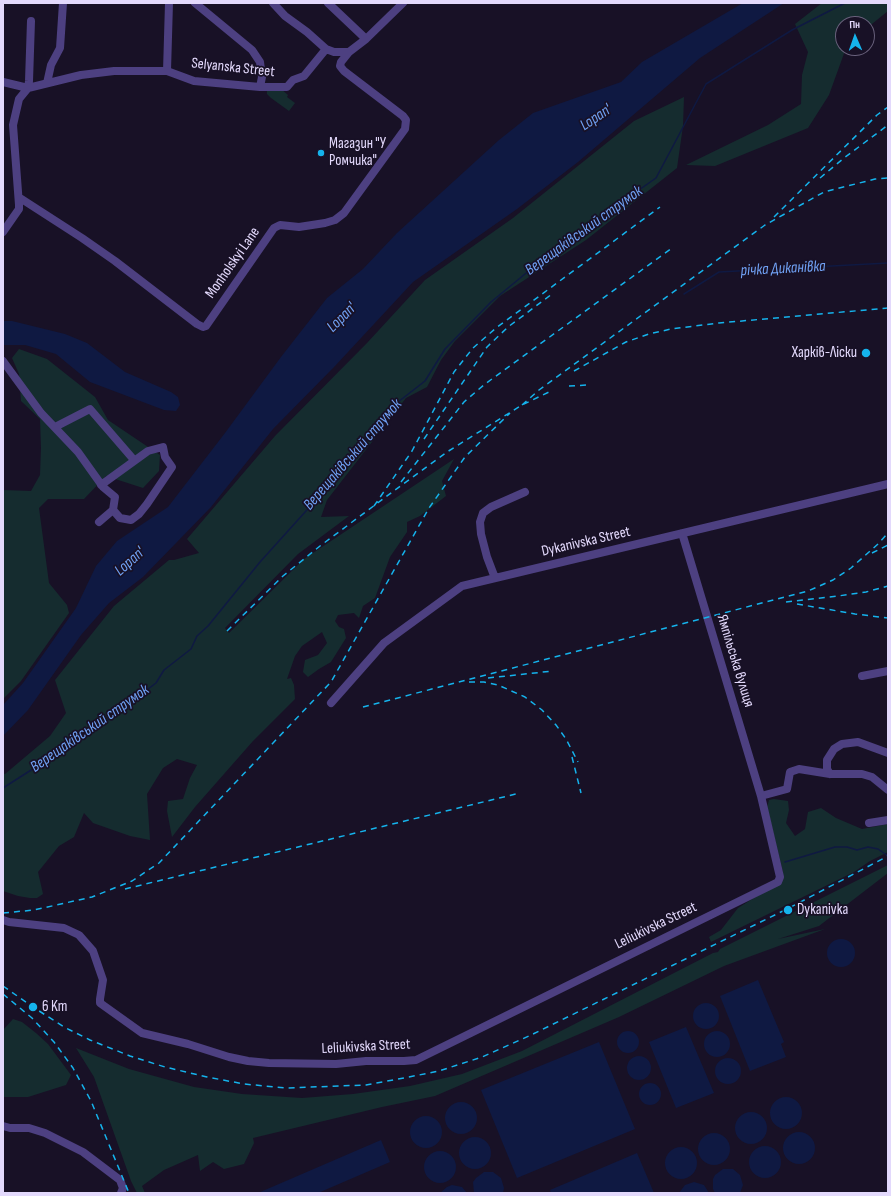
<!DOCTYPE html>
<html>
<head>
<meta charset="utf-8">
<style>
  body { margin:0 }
  #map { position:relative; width:891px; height:1196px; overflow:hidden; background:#181126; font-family:"Sofia Sans Condensed",sans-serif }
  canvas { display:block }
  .frame { position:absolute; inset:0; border:4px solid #e3d9fc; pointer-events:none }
  .north { position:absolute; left:835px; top:16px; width:40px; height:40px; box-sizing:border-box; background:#181126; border:1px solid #69617c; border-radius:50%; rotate:358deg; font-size:11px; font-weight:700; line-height:16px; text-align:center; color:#e3d9fc }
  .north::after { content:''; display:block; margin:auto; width:14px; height:18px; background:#15b3ec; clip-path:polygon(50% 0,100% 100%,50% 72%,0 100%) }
</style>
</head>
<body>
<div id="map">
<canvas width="891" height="1196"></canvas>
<div class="frame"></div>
<div class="north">Пн</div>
</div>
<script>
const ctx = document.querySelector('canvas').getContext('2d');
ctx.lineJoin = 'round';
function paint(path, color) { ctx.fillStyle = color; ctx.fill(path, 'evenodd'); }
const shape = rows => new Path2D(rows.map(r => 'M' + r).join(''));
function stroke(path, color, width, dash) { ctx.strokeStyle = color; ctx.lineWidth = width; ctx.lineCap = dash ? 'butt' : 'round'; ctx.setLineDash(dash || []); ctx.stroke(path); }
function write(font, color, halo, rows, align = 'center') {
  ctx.font = font + ' "Sofia Sans Condensed",sans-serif'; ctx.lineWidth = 3.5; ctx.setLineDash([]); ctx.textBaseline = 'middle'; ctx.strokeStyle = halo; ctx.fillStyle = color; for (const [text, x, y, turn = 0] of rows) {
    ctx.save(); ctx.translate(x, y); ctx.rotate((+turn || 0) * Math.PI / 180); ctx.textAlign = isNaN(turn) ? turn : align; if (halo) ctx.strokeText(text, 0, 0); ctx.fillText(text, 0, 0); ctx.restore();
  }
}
const green = shape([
  [822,3,888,3,888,11,867,28,867,24,843,24,843,48,846,48,829,95,808,128,715,166,686,165,768,125,801,104,802,75,808,52,795,24],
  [280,88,288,95,287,97,295,103,289,111,271,98,267,94,267,91],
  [684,97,683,126,677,168,586,240,500,296,455,341,441,360,427,387,406,398,327,500,321,517,349,516,298,554,225,628,229,633,304,559,454,459,442,481,446,496,420,516,407,522,407,532,390,557,375,598,363,606,359,618,354,613,338,615,335,621,339,627,344,629,346,638,331,662,319,669,308,677,303,672,305,660,318,655,327,643,322,632,302,646,295,656,287,679,291,678,294,685,295,699,253,741,195,807,172,837,167,811,168,801,183,799,190,778,197,765,177,759,163,768,147,794,150,840,130,836,93,823,84,813,74,837,59,846,38,872,43,894,37,898,30,898,18,896,3,891,3,773,5,774,50,736,66,713,55,680,114,606,169,560,174,560,199,553,187,539,275,436,367,343,425,280,513,218,634,121],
  [19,349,47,359,95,397,108,420,160,455,159,471,143,488,106,476,84,499,48,499,39,508,49,583,67,605,69,613,21,681,3,699,3,490,31,491,40,475,41,448,40,419,21,401,19,374,12,358],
  [774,799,788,801,789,810,786,823,795,836,805,829,808,812,821,808,836,818,862,829,888,824,888,852,870,861,854,872,711,942,709,937,721,930,738,908,782,880,783,872,767,807,769,800],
  [888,865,888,873,819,926,778,939,825,929,724,966,619,1017,435,1096,382,1107,253,1138,254,1143,244,1164,224,1169,213,1162,200,1171,198,1155,164,1170,142,1186,145,1193,137,1193,131,1181,94,1077,76,1048,129,1069,194,1087,242,1094,302,1098,353,1094,410,1086,462,1074,522,1051,713,953,718,952,720,949],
  [13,1019,22,1022,36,1033,48,1044,71,1075,66,1085,28,1097,3,1097,3,1030]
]);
const water = shape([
  [743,3,784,3,700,58,578,162,517,209,413,282,335,366,273,429,211,507,143,577,109,603,81,635,28,710,3,736,3,705,23,683,76,608,96,566,117,541,168,507,225,433,281,357,327,298,363,269,397,233,499,140,533,113,621,82,642,62],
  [3,321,12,321,65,334,87,343,125,372,171,392,178,397,180,405,176,411,164,410,90,382,56,354,25,345,3,345],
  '827 953a14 14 0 1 1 28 0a14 14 0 1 1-28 0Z',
  [758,980,784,1042,781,1044,786,1057,750,1071,720,996],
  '693 1016a13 13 0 1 1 26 0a13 13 0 1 1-26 0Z',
  [686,1027,714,1093,676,1108,649,1042],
  '704 1044a13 13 0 1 1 26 0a13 13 0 1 1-26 0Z',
  '617 1042a11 11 0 1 1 22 0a11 11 0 1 1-22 0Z',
  [599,1042,635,1129,517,1178,481,1090],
  '627 1068a12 12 0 1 1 24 0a12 12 0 1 1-24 0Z',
  '715 1071a13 13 0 1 1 26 0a13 13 0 1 1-26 0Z',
  '639 1094a11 11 0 1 1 22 0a11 11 0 1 1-22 0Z',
  '770 1113a16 16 0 1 1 32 0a16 16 0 1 1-32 0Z',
  '445 1118a16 16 0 1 1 32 0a16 16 0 1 1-32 0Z',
  '735 1128a16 16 0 1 1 32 0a16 16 0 1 1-32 0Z',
  '410 1132a16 16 0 1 1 32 0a16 16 0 1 1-32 0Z',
  '783 1148a16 16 0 1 1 32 0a16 16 0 1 1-32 0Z',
  '698 1149a16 16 0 1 1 32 0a16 16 0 1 1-32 0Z',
  '459 1153a16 16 0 1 1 32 0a16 16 0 1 1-32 0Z',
  [381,1140,390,1162,318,1193,258,1193],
  '749 1162a16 16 0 1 1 32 0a16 16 0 1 1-32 0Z',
  '665 1163a16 16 0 1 1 32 0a16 16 0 1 1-32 0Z',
  '424 1167a16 16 0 1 1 32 0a16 16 0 1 1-32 0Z',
  [637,1153,654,1193,551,1193,550,1190],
  [723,1169,733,1169,740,1175,743,1185,740,1193,715,1193,713,1189,713,1179,715,1175],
  [484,1172,493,1172,501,1178,504,1188,503,1193,474,1193,473,1182,476,1178],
  [694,1182,704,1185,709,1193,679,1193,685,1185],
  [452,1185,462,1187,467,1193,440,1193,447,1187]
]);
const stream = shape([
  [684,294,719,272,888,263],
  [3,788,100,726,156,683,164,670,191,649,197,636,208,626,260,562,315,501,398,402,425,381,445,349,491,302,559,246,656,178,706,84,792,30,845,3],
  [785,862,835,847,847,847,857,850,868,847,878,849,888,856]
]);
const minor = shape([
  [195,3,252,50,260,62,262,77,260,87],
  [273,3,285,16,307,32,326,49],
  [328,3,366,39],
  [167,71,169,3],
  [3,82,28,88,81,75,114,71,167,71,194,81,260,87,287,87,293,80,304,76,326,49,334,52,349,52,366,39,403,3],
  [47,83,51,65,60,48,63,3],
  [20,198,82,238,115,261,197,324,203,327,206,326,274,228,280,225,299,227,325,223,335,220,344,213,405,129,406,120,403,116,344,71,340,66,341,62,349,52],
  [3,232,19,209,19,205,13,125,19,99,28,88,29,81,31,21],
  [3,361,41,413,78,452,103,487,115,497,113,510,99,522],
  [55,427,90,409,134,460],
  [101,485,148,451,163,447,165,457,172,467,147,504,139,514,131,520,120,518,113,510],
  [495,578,487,557,481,534,480,522,483,513,491,507,525,492],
  [862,676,888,671],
  [331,703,384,643,462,586,888,484],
  [830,774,827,769,827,760,834,749,842,744,858,742,888,753],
  [761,796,787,789,790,772,799,769,830,774,862,774,872,777,888,790],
  [869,823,888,820],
  [3,920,9,922,64,928,79,935,93,951,103,980,100,999,100,1003,142,1033,188,1044,229,1057,248,1061,269,1063,336,1064,366,1061,404,1061,416,1060,778,882,780,877,761,796,682,533],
  [3,1126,10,1128,29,1128,45,1133,83,1152,120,1180,123,1188,121,1193]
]);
const rail = shape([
  [820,178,844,158,888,125],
  [774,217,877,115,888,107],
  [574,371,626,342,649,334,671,329,719,323,888,308],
  [569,386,587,385],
  [522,405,539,390,765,225,824,192,875,179,888,178],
  [424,439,487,347,508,327,552,294],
  [401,482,464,402,485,384,672,248],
  [374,506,412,451,454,372,473,348,496,328,660,207],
  [872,553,888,545],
  [786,602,838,596,866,592,888,586],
  [797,604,855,614,888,618],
  [227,631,283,576,320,546,395,490,447,452,522,405,551,391],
  [488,678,553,671],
  [469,682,484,682,498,685,525,697,542,710,556,725,566,739,578,762],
  [363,707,808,591,833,580,851,568,878,544,888,533],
  [572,757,581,793],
  [125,889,516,794],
  [3,913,34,910,92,897,132,881,159,863,331,682,429,508,465,457,510,413],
  [3,986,33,1007,64,1027,90,1040,130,1056,165,1067,207,1077,244,1084,286,1088,366,1085,409,1077,439,1071,482,1057,529,1036,789,908,888,856],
  [3,994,32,1018,54,1042,73,1068,91,1101,129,1193]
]);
const markers = [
  [321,153,4,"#15b3ec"],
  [866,353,5,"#15b3ec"],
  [788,910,5,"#15b3ec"],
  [33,1007,5,"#15b3ec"]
];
const streetNames = [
  ["Selyanska Street",233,68,6],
  ["Monholskyi Lane",233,263,-55],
  ["Dykanivska Street",586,542,-13],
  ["Ямпільська вулиця",735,661,73],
  ["Leliukivska Street",656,926,-26],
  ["Leliukivska Street",366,1047,-3]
];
const poiNames = [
  ["Магазин \"У",329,144],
  ["Ромчика\"",329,161],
  ["Харків-Ліски",857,353,"right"],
  ["Dykanіvka",797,910],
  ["6 Km",42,1007]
];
const waterNames = [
  ["Lopan'",596,118,-34],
  ["Верещаківський струмок",584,231,-36],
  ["річка Диканівка",783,269,-3],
  ["Lopan'",342,318,-45],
  ["Верещаківський струмок",353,455,-49],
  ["Lopan'",130,562,-42],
  ["Верещаківський струмок",90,729,-35]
];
paint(green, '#152c2f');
paint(water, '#0f1942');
stroke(stream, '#0f1942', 1.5);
stroke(minor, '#4d4081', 8);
stroke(rail, '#15b3ec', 1.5, [6, 5]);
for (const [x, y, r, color] of markers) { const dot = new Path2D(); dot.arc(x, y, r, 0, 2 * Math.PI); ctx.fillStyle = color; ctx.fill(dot); stroke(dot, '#181126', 1.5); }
write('15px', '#e3d9fc', '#181126', streetNames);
write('15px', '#e3d9fc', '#181126', poiNames, 'left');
write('italic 16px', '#70a1f4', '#181126', waterNames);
</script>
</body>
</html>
